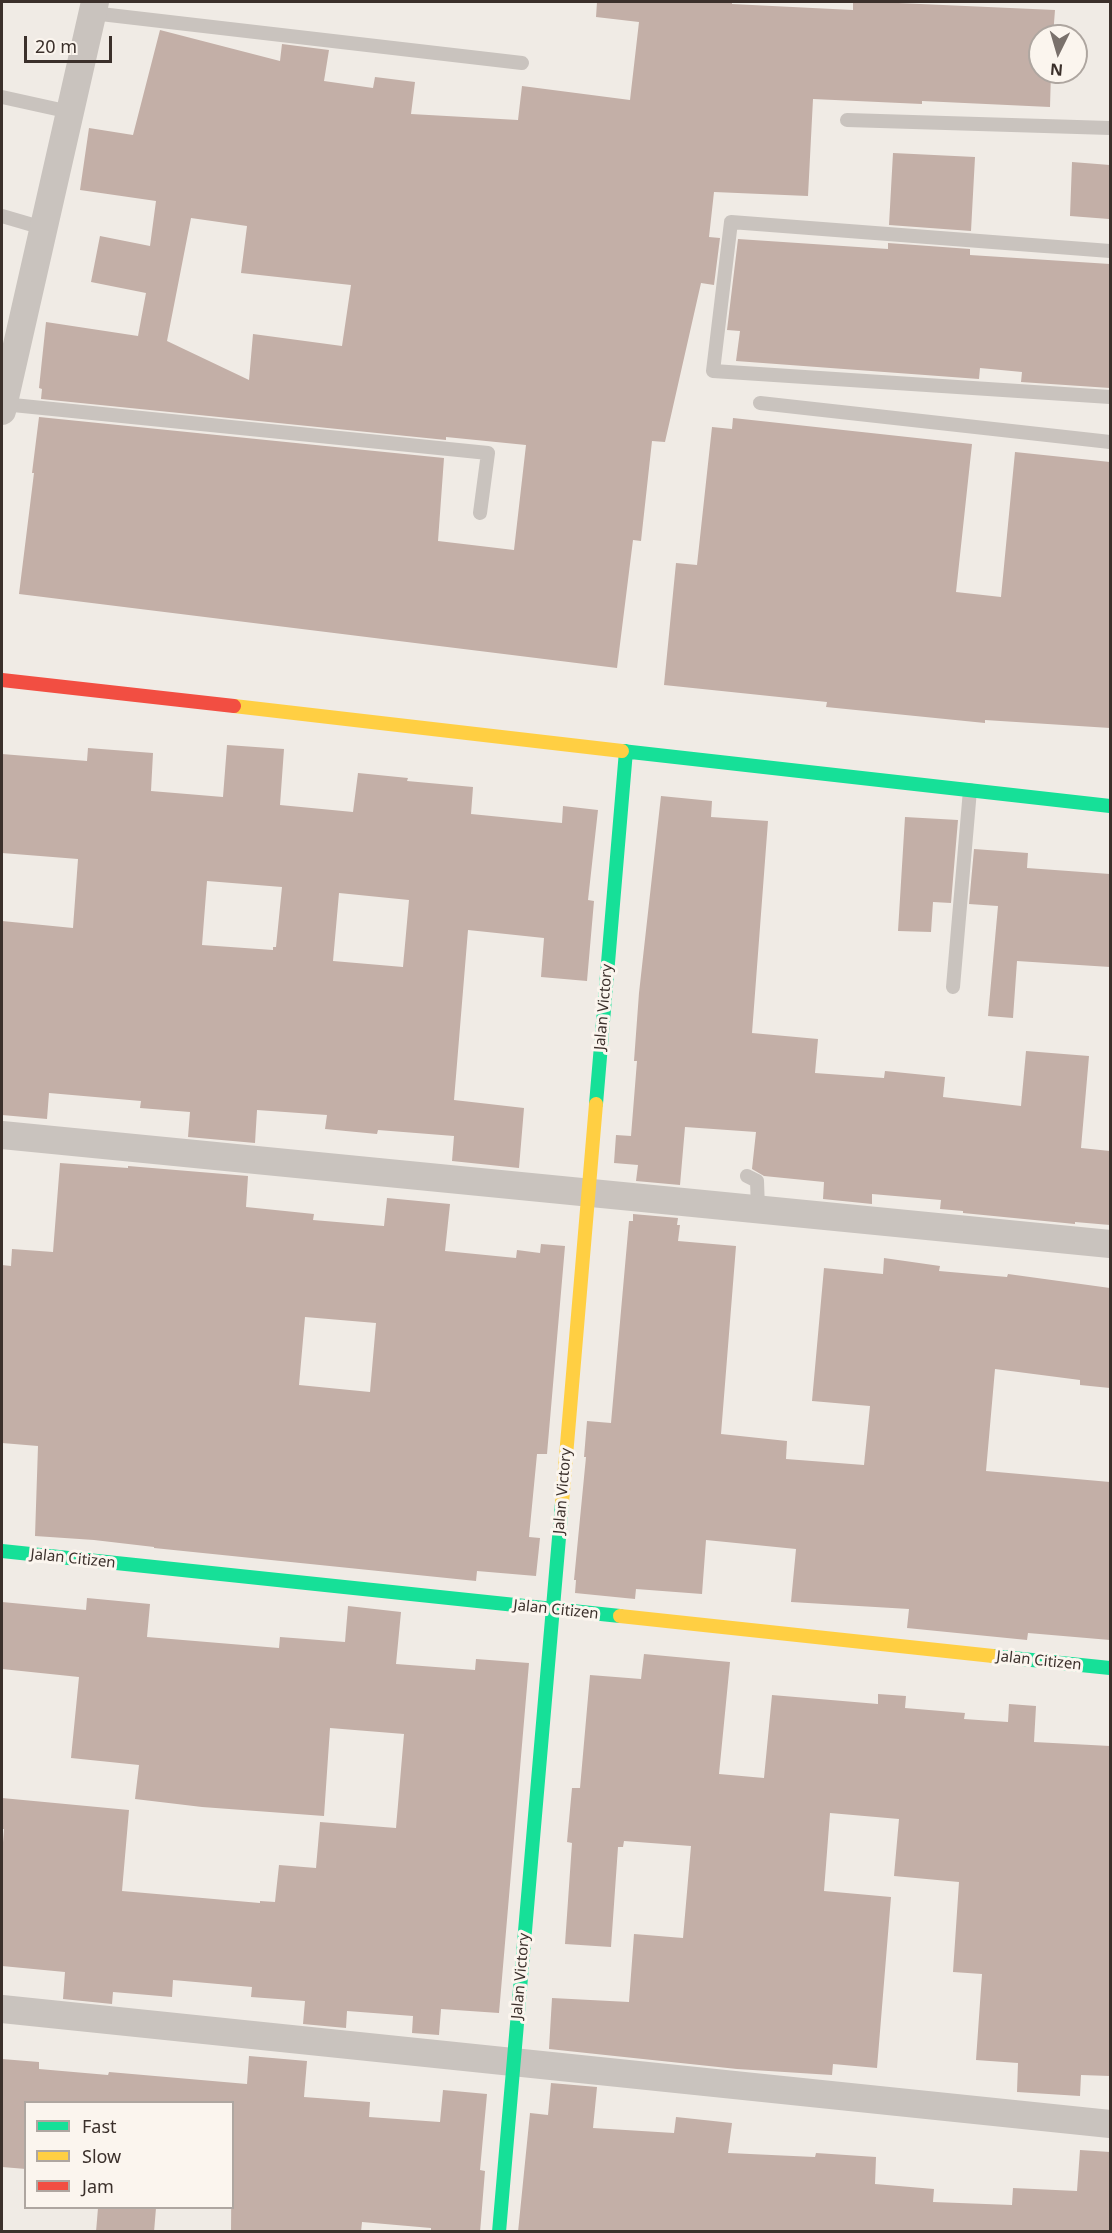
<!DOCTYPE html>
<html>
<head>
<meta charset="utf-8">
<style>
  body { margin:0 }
  #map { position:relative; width:1112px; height:2233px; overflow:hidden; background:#f0ebe5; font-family:"Noto Sans",sans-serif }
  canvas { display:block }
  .frame { position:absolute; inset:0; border:3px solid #3b302b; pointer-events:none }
  .legend { position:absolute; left:24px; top:2101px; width:210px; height:108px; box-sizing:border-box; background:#fbf5ee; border:2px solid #aea6a0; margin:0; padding:8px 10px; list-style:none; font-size:18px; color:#3b302b }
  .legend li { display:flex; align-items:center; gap:12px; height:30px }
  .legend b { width:30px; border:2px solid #aea6a0 }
  .north { position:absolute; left:1028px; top:24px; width:60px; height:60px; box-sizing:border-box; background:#fbf5ee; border:2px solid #aea6a0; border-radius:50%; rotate:185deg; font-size:16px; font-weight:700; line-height:24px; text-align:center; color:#3b302b }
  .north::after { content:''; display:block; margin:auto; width:21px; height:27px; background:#7a716c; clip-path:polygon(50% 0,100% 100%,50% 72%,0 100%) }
  .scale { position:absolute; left:24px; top:36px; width:88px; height:27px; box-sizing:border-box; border:3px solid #3b302b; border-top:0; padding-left:8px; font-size:18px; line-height:21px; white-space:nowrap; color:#3b302b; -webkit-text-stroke:4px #fbf5ee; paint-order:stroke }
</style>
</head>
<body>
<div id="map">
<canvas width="1112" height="2233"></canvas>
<div class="frame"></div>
<ul class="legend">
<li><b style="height:8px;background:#16e098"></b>Fast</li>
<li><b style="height:8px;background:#ffcf43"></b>Slow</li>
<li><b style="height:8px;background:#f24e42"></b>Jam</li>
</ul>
<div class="north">N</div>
<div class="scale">20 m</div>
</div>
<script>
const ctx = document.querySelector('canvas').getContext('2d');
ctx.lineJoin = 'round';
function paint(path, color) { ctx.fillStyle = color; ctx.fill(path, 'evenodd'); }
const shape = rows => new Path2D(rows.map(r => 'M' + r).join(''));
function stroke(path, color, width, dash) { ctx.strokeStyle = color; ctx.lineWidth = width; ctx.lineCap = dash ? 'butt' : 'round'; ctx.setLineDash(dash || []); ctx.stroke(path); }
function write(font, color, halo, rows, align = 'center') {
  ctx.font = font + ' "Noto Sans",sans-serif'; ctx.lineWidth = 6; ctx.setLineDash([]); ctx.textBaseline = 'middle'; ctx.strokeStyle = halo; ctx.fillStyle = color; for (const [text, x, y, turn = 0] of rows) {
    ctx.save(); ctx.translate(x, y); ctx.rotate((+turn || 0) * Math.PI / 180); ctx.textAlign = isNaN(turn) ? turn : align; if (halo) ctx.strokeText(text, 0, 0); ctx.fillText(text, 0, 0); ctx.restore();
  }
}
const building = shape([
  [597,2,732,2,732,4,853,10,853,2,876,2,1055,10,1053,36,1040,36,1040,72,1051,72,1050,107,922,101,922,104,813,99,808,196,714,192,709,237,720,238,714,285,701,283,665,442,652,441,641,541,633,540,617,668,19,594,34,473,32,473,39,417,444,458,438,541,514,550,526,445,446,437,446,440,41,399,42,389,39,388,46,322,138,336,146,293,91,282,100,236,150,246,156,201,80,190,89,128,133,135,160,30,280,61,282,44,329,50,324,81,373,88,375,77,415,82,411,114,518,120,522,86,630,100,639,22,596,17],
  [191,218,247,226,241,273,351,285,342,346,253,334,249,380,167,341],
  [893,153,975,157,971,231,889,225],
  [1072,162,1110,165,1109,219,1070,216],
  [738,239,888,249,888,243,970,249,970,255,1110,264,1110,388,1021,382,1022,372,980,368,979,379,736,361,740,331,727,330],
  [733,418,972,444,956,592,1001,597,1015,452,1110,462,1110,728,985,720,985,723,826,707,827,702,664,685,676,563,697,565,712,427,732,429],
  [227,745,284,749,280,805,353,812,358,773,408,778,407,781,473,787,471,814,562,823,563,806,598,810,588,900,594,901,587,981,541,977,544,938,468,930,454,1100,524,1108,519,1168,452,1161,454,1136,378,1130,377,1134,325,1129,327,1115,257,1110,255,1143,188,1137,190,1112,140,1108,141,1101,49,1093,47,1119,2,1115,2,921,73,928,78,859,2,853,2,754,87,761,88,748,153,753,151,791,223,797],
  [207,881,282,887,276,947,273,947,273,950,202,945],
  [339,893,409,900,403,967,333,961],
  [661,796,712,801,711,817,768,821,752,1033,818,1039,815,1073,884,1078,885,1071,945,1077,943,1097,1021,1106,1026,1051,1089,1056,1081,1148,1110,1151,1110,1225,1075,1222,1075,1224,963,1213,963,1211,940,1209,941,1200,872,1194,872,1204,823,1199,824,1182,764,1176,752,1169,756,1132,685,1127,680,1185,636,1181,638,1165,614,1163,616,1135,631,1136,637,1061,634,1061,639,993],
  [905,817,958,820,951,903,933,902,931,932,898,931],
  [974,849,1028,853,1027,868,1110,874,1110,967,1017,961,1013,1018,988,1016,998,906,969,904],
  [60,1163,128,1168,128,1166,248,1176,246,1207,314,1214,313,1220,384,1226,387,1198,450,1204,445,1251,516,1258,517,1250,540,1253,541,1244,565,1246,547,1454,537,1454,529,1537,540,1538,536,1576,477,1571,476,1581,154,1548,154,1547,94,1540,35,1536,38,1446,2,1443,2,1265,11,1266,12,1249,53,1252],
  [305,1317,376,1323,370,1392,299,1385],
  [633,1214,678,1218,677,1225,680,1225,678,1241,736,1246,721,1434,787,1441,786,1459,864,1465,870,1406,812,1401,824,1268,883,1274,884,1258,940,1266,939,1271,1007,1277,1008,1274,1110,1288,1110,1388,1080,1385,1080,1380,995,1369,986,1471,1110,1482,1110,1640,1028,1633,1027,1640,907,1628,909,1609,791,1602,796,1549,706,1540,702,1594,636,1589,635,1599,575,1593,576,1580,574,1580,586,1457,584,1457,587,1421,611,1423,629,1221,633,1221],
  [87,1598,150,1604,147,1637,279,1648,280,1637,345,1642,348,1606,401,1612,396,1664,475,1670,476,1659,529,1663,499,2013,441,2009,439,2035,412,2033,413,2016,347,2011,346,2028,303,2024,305,2001,251,1997,252,1987,173,1980,172,1997,113,1992,112,2004,63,1999,65,1972,2,1966,2,1856,4,1829,2,1829,2,1798,129,1810,122,1891,260,1903,260,1901,275,1902,279,1865,316,1868,320,1822,396,1828,404,1734,330,1728,324,1816,202,1807,135,1799,139,1765,71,1758,79,1677,2,1669,2,1602,86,1610],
  [644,1654,730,1662,719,1774,764,1778,772,1695,878,1704,878,1694,906,1696,905,1708,965,1713,964,1719,1008,1722,1009,1704,1036,1706,1034,1742,1110,1746,1110,2076,1081,2075,1080,2096,1017,2092,1018,2063,976,2060,982,1974,953,1972,959,1882,894,1876,899,1819,830,1813,824,1891,891,1897,877,2068,833,2064,832,2075,737,2069,549,2049,552,1998,629,2002,634,1934,683,1938,691,1846,624,1841,623,1847,618,1847,611,1947,565,1944,572,1843,567,1842,572,1788,580,1788,590,1675,641,1679],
  [249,2056,307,2061,304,2097,370,2102,369,2117,440,2122,443,2090,487,2094,480,2170,485,2171,480,2232,431,2232,431,2228,362,2222,361,2232,231,2232,232,2103,26,2103,26,2169,2,2167,2,2059,39,2062,39,2069,108,2075,109,2072,247,2084],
  [551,2083,597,2087,593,2128,674,2133,676,2117,732,2123,728,2153,815,2157,816,2153,876,2157,875,2184,934,2189,933,2202,1012,2205,1013,2188,1077,2191,1080,2150,1110,2152,1110,2232,518,2232,530,2113,548,2115],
  [98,2208,156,2208,154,2232,96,2232]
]);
const lane = shape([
  [92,13,522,63],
  [2,97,70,112],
  [847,120,1110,128],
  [2,216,43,228],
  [1110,251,731,222,713,371,1110,397],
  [760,403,1110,442],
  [3,404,488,453,480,513],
  [953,987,970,790],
  [747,1176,757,1181,758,1209]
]);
const street = shape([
  [2,411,95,2],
  [2,1135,1110,1244],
  [2,2009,1110,2124]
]);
const fast = shape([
  [622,751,1110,806],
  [596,1104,626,751],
  [2,1551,620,1616],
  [993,1656,1110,1668],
  [499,2232,562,1503]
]);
const slow = shape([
  [234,706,622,751],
  [562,1503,596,1104],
  [620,1616,993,1656]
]);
const jam = shape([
  [2,680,234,706]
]);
const streetNames = [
  ["Jalan Victory",604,1007,-85],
  ["Jalan Victory",563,1491,-85],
  ["Jalan Citizen",73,1559,6],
  ["Jalan Citizen",556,1610,6],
  ["Jalan Citizen",1039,1661,6],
  ["Jalan Victory",521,1976,-85]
];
paint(building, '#c3afa7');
stroke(lane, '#c9c3be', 14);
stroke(street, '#c9c3be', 28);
stroke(fast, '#16e098', 14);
stroke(slow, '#ffcf43', 14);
stroke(jam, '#f24e42', 14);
write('15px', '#3b302b', '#fbf5ee', streetNames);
</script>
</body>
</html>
